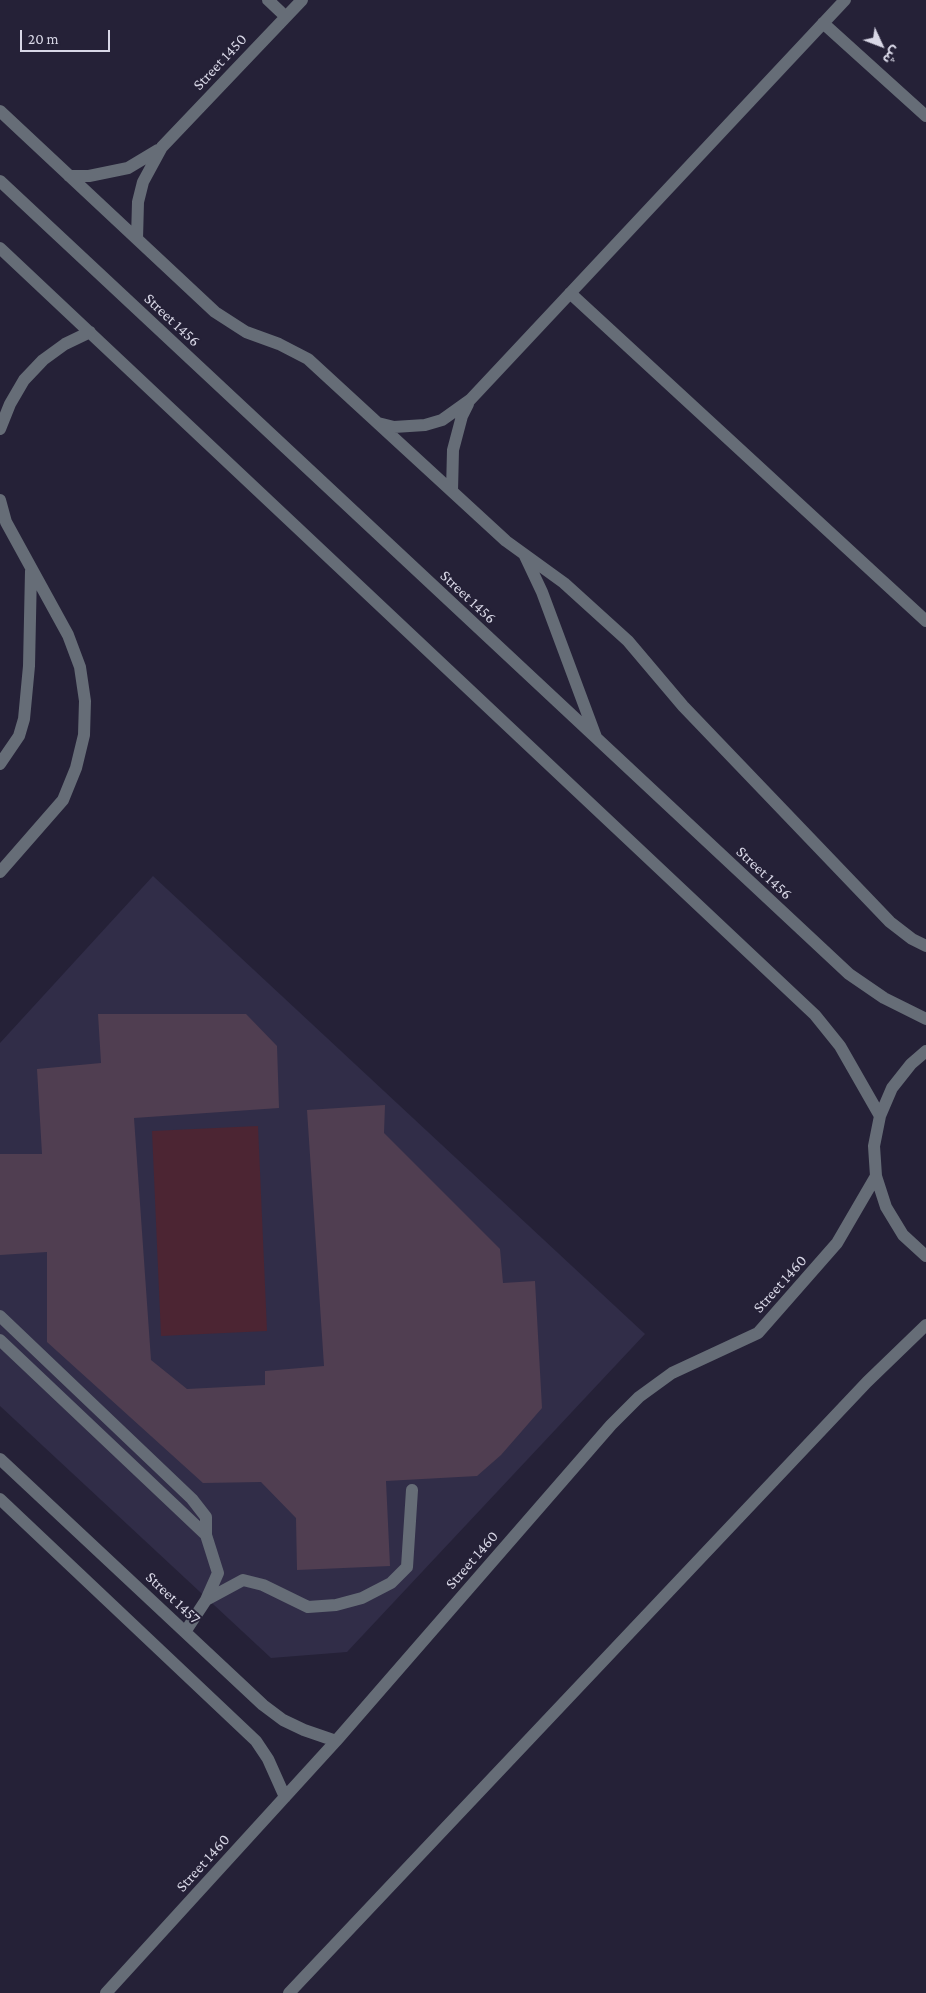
<!DOCTYPE html>
<html>
<head>
<meta charset="utf-8">
<style>
  body { margin:0 }
  #map { position:relative; width:926px; height:1993px; overflow:hidden; background:#252137; font-family:"Crimson Pro","Noto Sans Arabic",serif }
  canvas { display:block }
  .north { position:absolute; left:856px; top:20px; width:50px; height:50px; -webkit-text-stroke:4px #252137; paint-order:stroke; rotate:133deg; font-size:14px; font-weight:700; line-height:20px; text-align:center; color:#d8d7e6 }
  .north::after { content:''; display:block; margin:auto; width:18px; height:22px; background:#d8d7e6; clip-path:polygon(50% 0,100% 100%,50% 72%,0 100%) }
  .scale { position:absolute; left:20px; top:30px; width:90px; height:22px; box-sizing:border-box; border:2px solid #d8d7e6; border-top:0; padding-left:6px; font-size:15px; line-height:18px; white-space:nowrap; color:#d8d7e6; -webkit-text-stroke:4px #252137; paint-order:stroke }
</style>
</head>
<body>
<div id="map">
<canvas width="926" height="1993"></canvas>
<div class="north">ش</div>
<div class="scale">20 m</div>
</div>
<script>
const ctx = document.querySelector('canvas').getContext('2d');
ctx.lineJoin = 'round';
function paint(path, color) { ctx.fillStyle = color; ctx.fill(path, 'evenodd'); }
const shape = rows => new Path2D(rows.map(r => 'M' + r).join(''));
function stroke(path, color, width, dash) { ctx.strokeStyle = color; ctx.lineWidth = width; ctx.lineCap = dash ? 'butt' : 'round'; ctx.setLineDash(dash || []); ctx.stroke(path); }
function write(font, color, halo, rows, align = 'center') {
  ctx.font = font + ' "Crimson Pro",serif'; ctx.lineWidth = 4; ctx.setLineDash([]); ctx.textBaseline = 'middle'; ctx.strokeStyle = halo; ctx.fillStyle = color; for (const [text, x, y, turn = 0] of rows) {
    ctx.save(); ctx.translate(x, y); ctx.rotate((+turn || 0) * Math.PI / 180); ctx.textAlign = isNaN(turn) ? turn : align; if (halo) ctx.strokeText(text, 0, 0); ctx.fillText(text, 0, 0); ctx.restore();
  }
}
const built = shape([
  [153,876,645,1334,347,1652,271,1658,0,1406,0,1043]
]);
const green = shape([
  [258,1126,267,1331,161,1336,152,1131]
]);
const building = shape([
  [98,1014,246,1014,277,1046,279,1108,134,1118,151,1360,187,1389,265,1385,265,1371,324,1366,307,1110,385,1105,384,1133,500,1249,503,1283,535,1281,542,1408,501,1455,477,1476,386,1481,390,1566,297,1570,296,1518,261,1482,203,1483,47,1342,47,1252,0,1255,0,1154,42,1154,37,1069,101,1063]
]);
const minor = shape([
  [268,0,286,17],
  [823,23,926,116],
  [0,111,215,312,246,332,279,344,308,359,506,541,564,583,628,641,683,706,890,922,912,939,926,946],
  [69,176,89,176,128,168,158,150],
  [0,181,849,974,884,998,926,1019],
  [137,239,138,202,143,182,162,147,302,0],
  [0,248,815,1015,840,1046,880,1116],
  [570,293,926,621],
  [378,423,394,427,425,425,442,420,470,400,845,0],
  [0,429,10,404,24,380,43,360,65,344,90,332],
  [452,491,453,450,462,416,468,404],
  [0,500,6,522,68,635,80,667,85,701,84,735,76,768,63,800,0,872],
  [525,556,542,592,596,737],
  [0,764,19,736,24,719,29,666,31,571],
  [926,1051,911,1064,892,1088,880,1116,874,1146,876,1176,886,1207,903,1235,926,1256],
  [0,1316,192,1499,206,1517,206,1535],
  [0,1340,206,1535,218,1573,206,1600,185,1632],
  [0,1459,263,1705,283,1720,304,1730,336,1741],
  [0,1499,256,1741,268,1759,285,1797],
  [206,1600,243,1580,263,1585,308,1607,336,1605,362,1598,391,1583,407,1567,412,1490],
  [106,1993,336,1741,611,1425,639,1397,672,1373,758,1333,837,1243,876,1176],
  [289,1993,867,1382,926,1325]
]);
const streetNames = [
  ["Street 1450",220,62,-47],
  ["Street 1456",172,320,43],
  ["Street 1456",468,597,43],
  ["Street 1456",764,873,43],
  ["Street 1460",780,1284,-48],
  ["Street 1460",472,1560,-49],
  ["Street 1457",173,1598,43],
  ["Street 1460",203,1863,-48]
];
paint(built, '#312d48');
paint(green, '#4c2533');
paint(building, '#503e51');
stroke(minor, '#666d77', 12);
write('16px', '#d8d7e6', '#252137', streetNames);
</script>
</body>
</html>
